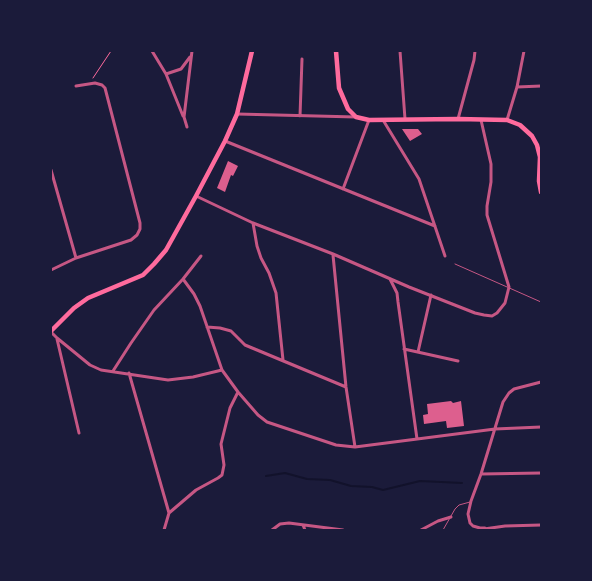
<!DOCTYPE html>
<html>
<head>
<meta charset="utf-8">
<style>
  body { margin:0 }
  #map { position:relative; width:592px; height:581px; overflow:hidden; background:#1b1b3a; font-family:"Fira Sans Condensed",sans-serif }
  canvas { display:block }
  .frame { position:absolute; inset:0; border:52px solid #1b1b3a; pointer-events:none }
</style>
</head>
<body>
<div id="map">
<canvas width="592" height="581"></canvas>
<div class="frame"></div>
</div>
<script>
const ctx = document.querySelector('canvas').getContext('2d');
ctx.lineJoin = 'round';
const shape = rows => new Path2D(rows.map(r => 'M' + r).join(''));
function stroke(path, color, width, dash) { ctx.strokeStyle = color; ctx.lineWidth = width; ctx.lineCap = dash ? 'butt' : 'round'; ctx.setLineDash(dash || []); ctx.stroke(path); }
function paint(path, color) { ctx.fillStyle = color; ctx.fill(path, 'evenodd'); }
const stream = shape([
  [266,476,285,473,307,479,330,480,351,486,372,487,383,490,420,481,462,483]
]);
const building = shape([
  [402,129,418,129,422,134,410,141],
  [228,161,238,166,233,176,231,175,225,192,217,188],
  [451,401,453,403,461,401,464,426,447,428,446,421,424,424,423,415,428,414,427,404]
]);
const path = shape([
  [93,78,111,51]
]);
const service = shape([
  [455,264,541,302],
  [443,530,455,509,459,505,470,502]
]);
const minor = shape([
  [152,51,166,74,183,116],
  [400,51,405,119],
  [166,74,181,69,190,57],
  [517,87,541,86],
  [237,114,356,117],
  [300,116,302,59],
  [458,119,474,60,475,51],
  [383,120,419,179,445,256],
  [507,120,517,87,524,51],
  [187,127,184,117,192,51],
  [225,141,435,226],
  [51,170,76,258],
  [343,189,369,120],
  [196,196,253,223,333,254,409,287,475,313,484,315,492,316,497,313,505,303,509,287,487,215,487,206,491,182,491,164,481,120],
  [253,223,257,246,261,258,269,273,276,293,283,360],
  [333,255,346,387,355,447],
  [51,270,76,258,131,240,137,235,140,229,140,223,105,88,102,85,95,83,76,86],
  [183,279,194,294,200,306,222,370,238,392,258,415,267,422,336,445,355,447,495,429,541,427],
  [390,279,397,293,398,302,417,439],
  [207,327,220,328,231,331,245,345,346,387],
  [51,332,57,338,90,365,101,370,168,380,193,377,222,370],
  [57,339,79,433],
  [404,349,458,361],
  [418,352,431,295],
  [113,371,131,343,154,310,183,279,201,256],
  [129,373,169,513],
  [481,474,541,473],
  [303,525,305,530],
  [485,528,480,528,473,526,470,523,468,514,471,501,481,474,503,402,509,393,514,389,541,382],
  [484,529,505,526,541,525],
  [164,530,169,513,196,490,218,478,222,475,224,465,221,444,230,408,238,392],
  [272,530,280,524,289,523,343,530],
  [421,530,438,521,451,517]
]);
const primary = shape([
  [336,51,339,88,348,109,356,117,369,120,458,119,507,120,520,125,532,136,537,145,540,157,539,181,541,192],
  [51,331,74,308,88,298,143,275,154,264,166,250,196,196,225,141,237,114,252,51]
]);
stroke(stream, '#12122b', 2);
paint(building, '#dd5f8e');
stroke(path, '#ff6b9d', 1);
stroke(service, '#c65784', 1);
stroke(minor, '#c65784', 3);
stroke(primary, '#ff6b9d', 4.5);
</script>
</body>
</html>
